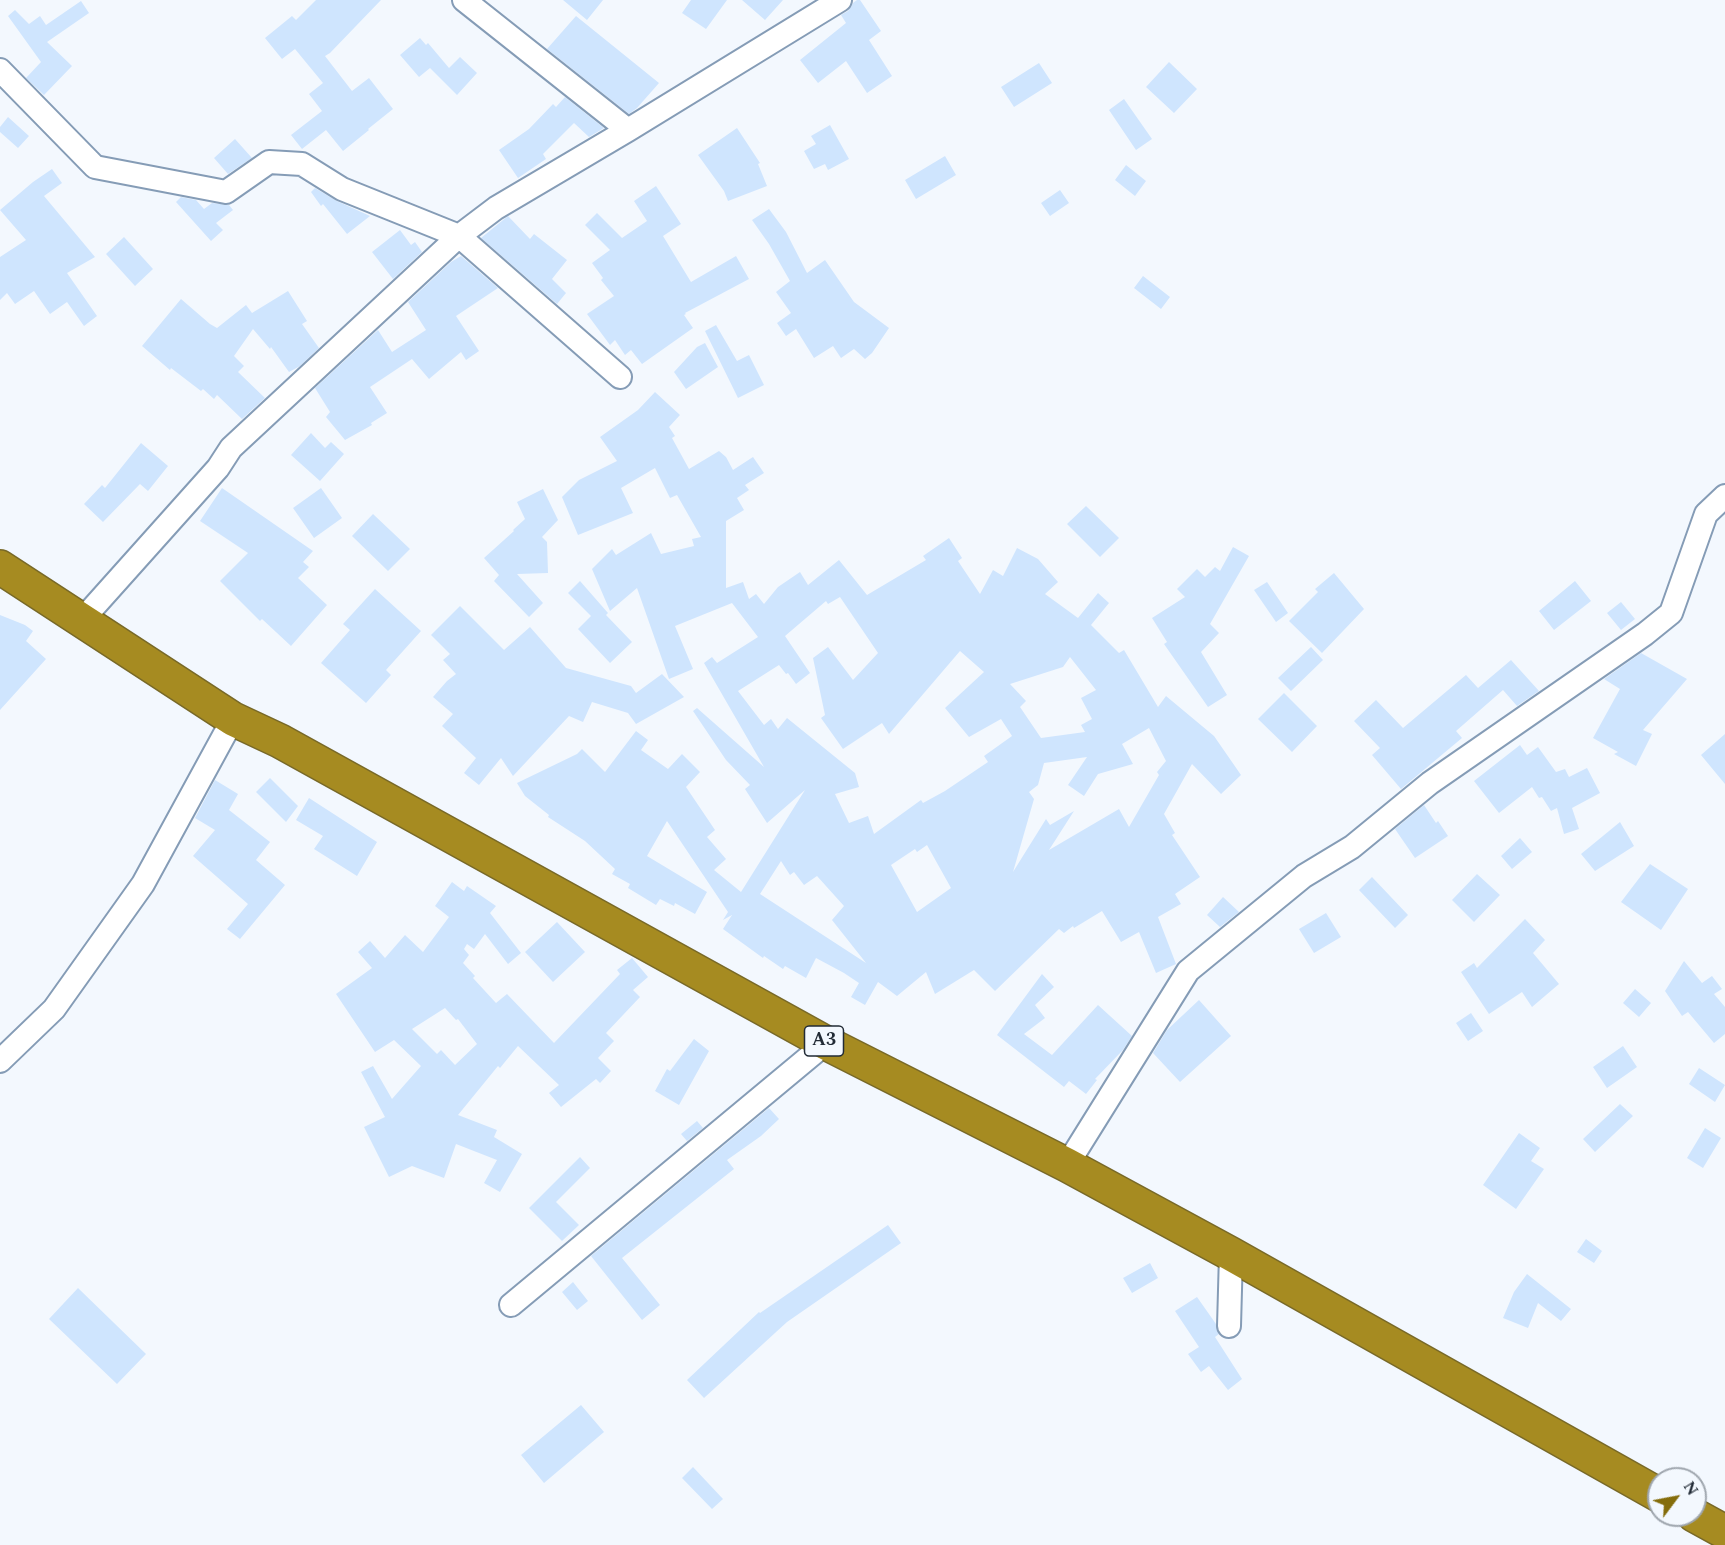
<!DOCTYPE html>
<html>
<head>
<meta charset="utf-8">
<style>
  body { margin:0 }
  #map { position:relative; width:1725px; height:1545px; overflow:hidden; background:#f3f8fe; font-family:Spectral,serif }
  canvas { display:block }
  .north { position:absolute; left:1647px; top:1467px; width:60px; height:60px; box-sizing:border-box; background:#f3f8fe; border:2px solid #9fa6ae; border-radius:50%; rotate:58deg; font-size:16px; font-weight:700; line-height:24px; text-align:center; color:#222b36 }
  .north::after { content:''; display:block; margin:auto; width:21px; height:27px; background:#856d0b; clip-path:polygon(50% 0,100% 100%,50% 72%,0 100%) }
</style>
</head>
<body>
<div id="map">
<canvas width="1725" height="1545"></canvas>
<div class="north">N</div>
</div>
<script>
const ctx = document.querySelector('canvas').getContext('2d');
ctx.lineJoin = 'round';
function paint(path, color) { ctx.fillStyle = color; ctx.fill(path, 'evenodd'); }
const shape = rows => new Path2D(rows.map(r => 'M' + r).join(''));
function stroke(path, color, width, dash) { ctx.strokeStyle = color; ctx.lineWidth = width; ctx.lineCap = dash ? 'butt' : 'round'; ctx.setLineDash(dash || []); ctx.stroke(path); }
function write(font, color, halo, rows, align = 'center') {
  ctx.font = font + ' Spectral,serif'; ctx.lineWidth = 4.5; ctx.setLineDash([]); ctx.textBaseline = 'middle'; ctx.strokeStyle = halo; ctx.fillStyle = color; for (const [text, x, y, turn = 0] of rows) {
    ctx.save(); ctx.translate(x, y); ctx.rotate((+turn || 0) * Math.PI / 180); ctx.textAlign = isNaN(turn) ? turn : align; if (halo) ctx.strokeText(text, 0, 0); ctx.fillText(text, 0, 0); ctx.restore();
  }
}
const building = shape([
  [316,0,381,0,330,53,325,56,352,91,369,78,393,109,368,129,369,130,343,151,326,130,302,149,291,135,322,111,309,94,323,83,295,49,282,59,265,38,292,16,296,20],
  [563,0,603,0,587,20],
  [691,0,727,0,706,29,682,13],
  [742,0,783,0,765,20],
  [857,0,860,0,881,31,869,40,892,76,867,93,846,61,818,83,800,60,846,23,841,15,848,11,853,3],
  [81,1,89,13,47,42,72,66,44,95,26,78,41,62,8,16,15,10,29,24,40,16,46,25],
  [576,16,659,83,637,108,629,114,547,49],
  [420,38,426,45,428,43,449,68,460,57,477,73,457,95,430,68,419,77,400,55],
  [1169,62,1197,89,1174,113,1146,87],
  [1039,63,1052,83,1014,107,1001,87],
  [565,97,604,128,589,137,574,123,543,154,546,159,518,178,499,150,529,129,553,104,556,107],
  [1124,99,1152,139,1136,150,1109,110],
  [8,117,29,136,18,148,0,132,0,127],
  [830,125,849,159,828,170,825,164,814,169,804,151,816,144,811,136],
  [737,128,760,163,758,164,767,186,728,201,724,191,698,155],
  [235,139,252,158,228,174,214,158],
  [945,156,956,175,916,199,905,180],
  [1126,165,1146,181,1135,196,1115,180],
  [52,169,62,183,44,196,95,257,67,273,97,316,84,326,67,302,50,314,34,291,15,304,7,293,0,300,0,257,26,240,0,210,33,182],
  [656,186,681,224,663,236,691,282,736,256,749,279,685,313,686,314,684,315,693,328,642,364,631,350,625,355,615,340,610,345,587,314,614,296,601,280,603,278,592,263,610,250,585,225,597,213,622,238,647,221,634,201],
  [315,188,337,201,370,216,347,234,323,204,321,206,311,192],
  [1060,190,1069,203,1050,216,1041,203],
  [181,197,196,200,204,209,212,203,229,205,233,210,216,223,223,230,211,241,176,202],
  [769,209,786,232,807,273,825,260,854,302,889,328,872,353,865,359,854,349,841,358,833,346,814,358,796,329,786,336,777,323,791,313,776,292,790,281,769,244,752,220],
  [508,216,530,239,534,234,567,260,552,279,566,293,557,304,481,238],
  [400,230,411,245,415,242,422,252,393,279,372,252],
  [124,237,153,269,135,286,106,254],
  [461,256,498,288,456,316,479,351,466,360,461,352,429,379,412,359,370,387,387,413,371,423,372,425,345,440,326,417,330,412,315,388,378,330,392,352,426,330,408,302,451,262],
  [1143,276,1170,297,1161,309,1134,288],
  [288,291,307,321,302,324,319,348,300,366,289,372,271,347,270,349,253,329,234,356,244,366,238,372,265,398,242,419,217,395,214,399,203,389,201,391,171,368,170,370,142,346,181,299,210,324,217,328,246,305,252,313],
  [716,325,737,361,749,355,764,385,738,398,705,331],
  [705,343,718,367,686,389,674,372,697,347],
  [655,392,680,415,669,427,675,436,672,438,689,469,719,451,726,457,733,470,753,457,764,473,745,485,749,490,737,498,744,510,726,521,726,588,743,582,749,599,756,594,764,604,778,587,800,572,808,585,839,560,867,595,926,560,923,556,949,538,962,558,958,561,980,594,993,570,1003,576,1017,548,1038,559,1058,582,1045,594,1078,618,1098,593,1109,603,1091,625,1119,653,1124,650,1158,707,1166,696,1214,736,1241,775,1221,794,1192,764,1164,814,1175,833,1172,835,1200,877,1175,894,1181,904,1158,917,1176,964,1156,973,1139,932,1121,942,1102,911,1074,928,1073,926,1064,933,1059,929,995,991,974,970,935,994,926,972,897,996,878,982,865,1005,851,997,859,983,844,973,816,958,806,978,785,966,783,969,764,956,763,958,723,929,732,915,723,920,728,912,667,821,647,856,707,892,695,914,675,903,674,906,660,899,656,905,628,888,630,884,612,874,615,869,585,841,548,817,549,815,525,796,517,783,577,754,582,749,605,772,636,731,648,740,641,750,668,769,682,754,700,772,686,787,715,830,707,837,726,859,714,870,741,892,805,790,767,823,745,789,750,785,726,760,693,711,697,708,764,767,704,663,712,657,717,663,758,637,732,603,675,626,693,669,669,679,637,588,610,611,592,569,612,549,616,555,651,533,661,554,694,546,692,539,701,537,677,495,670,498,655,468,621,488,633,513,578,535,562,497,579,480,617,461,600,437,638,410],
  [840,597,878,653,853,680,828,647,813,658,825,715,821,718,843,749,882,723,889,734,960,651,984,672,945,708,969,737,1001,719,1012,736,984,756,988,762,945,791,923,803,921,800,874,834,868,816,849,823,835,794,859,787,855,773,787,718,778,729,771,719,764,725,738,691,779,665,786,674,788,673,796,684,810,673,785,636,826,601,828,604],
  [1070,657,1096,690,1081,698,1092,719,1081,725,1085,732,1041,738,1020,707,1026,701,1010,684,1063,667],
  [1149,728,1166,761,1157,772,1159,775,1129,827,1119,809,1049,850,1074,811,1050,825,1046,819,1013,872,1034,799,1029,792,1038,785,1044,763,1087,757,1068,785,1084,796,1098,774,1133,764,1122,744],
  [927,845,951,888,917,912,891,865,915,849,917,852],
  [781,861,790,875,794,872,804,885,817,876,844,906,832,920,866,963,760,894],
  [311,433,325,448,331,442,344,454,320,481,291,455],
  [141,443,168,466,148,491,140,484,103,522,84,504,102,485,105,488],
  [222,488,313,551,303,562,309,567,298,578,327,605,291,646,262,619,260,621,220,581,248,553,200,521],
  [321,488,342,518,314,538,293,508],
  [543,489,558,520,542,537,547,542,548,573,517,574,543,603,529,617,494,581,499,575,484,558,514,531,513,530,525,519,517,502],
  [1086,506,1119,538,1100,557,1067,524],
  [373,514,410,549,388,571,352,536],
  [1233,547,1249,556,1210,624,1219,633,1201,652,1227,695,1208,707,1164,644,1167,642,1152,618,1185,597,1177,589,1197,569,1205,577,1215,567,1220,571],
  [1334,573,1364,609,1322,653,1289,621,1318,592,1315,589],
  [580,581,608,613,606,615,632,642,610,663,578,629,591,616,568,593],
  [1575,581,1591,601,1554,630,1539,611],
  [1267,582,1288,613,1276,622,1254,590],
  [375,589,421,631,386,670,391,675,366,703,321,663,350,630,343,624],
  [1621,602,1635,619,1621,630,1607,613],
  [460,606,504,650,530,627,566,668,631,686,636,693,662,674,684,697,636,724,628,713,592,702,583,722,569,716,513,776,501,758,479,785,464,773,476,758,442,726,453,714,433,697,447,681,456,674,443,660,450,654,431,635],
  [0,615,25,625,33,631,26,641,46,659,0,710],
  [1311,647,1323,660,1291,691,1278,678],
  [1641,653,1687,679,1643,730,1652,734,1636,766,1614,754,1618,752,1593,738,1620,689,1604,679],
  [1511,660,1539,691,1517,706,1503,690,1456,731,1462,738,1401,789,1372,755,1380,748,1354,721,1376,700,1403,728,1466,675,1478,688],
  [1284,693,1317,726,1292,752,1258,719],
  [1725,734,1725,784,1701,755],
  [1520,745,1527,755,1538,747,1556,772,1565,769,1569,777,1587,768,1600,793,1572,808,1579,829,1564,834,1557,808,1551,811,1542,797,1539,798,1532,787,1499,813,1474,781],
  [270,778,298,806,286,822,256,792],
  [215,780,238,794,229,810,270,842,256,860,285,885,240,939,227,929,248,904,193,856,215,830,195,818],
  [309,798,377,842,357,876,314,849,323,836,296,820],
  [1424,805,1436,823,1438,821,1448,836,1415,858,1395,829],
  [1620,822,1634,846,1595,871,1581,854],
  [1520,838,1532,852,1512,869,1501,856],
  [1650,864,1688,889,1661,930,1621,902],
  [1477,874,1500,895,1474,922,1452,900],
  [1372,877,1408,915,1395,928,1359,890],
  [452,882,464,891,467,886,496,906,490,913,521,953,508,964,485,934,474,949,467,944,464,949,469,955,463,963,475,976,473,978,496,1003,507,994,554,1043,620,974,617,970,632,958,648,977,633,990,640,997,606,1033,614,1041,598,1058,611,1071,600,1083,596,1079,561,1107,549,1093,559,1085,518,1046,500,1068,498,1066,458,1115,497,1130,494,1137,522,1154,500,1192,484,1183,497,1160,456,1144,444,1178,412,1166,389,1177,364,1127,385,1117,361,1072,373,1066,392,1099,421,1066,394,1040,375,1052,336,994,372,968,358,952,370,941,385,958,405,935,423,952,449,917,435,906],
  [445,1008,456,1020,458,1019,477,1044,455,1065,441,1050,437,1054,412,1029],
  [1223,897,1239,912,1220,927,1207,915],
  [1326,913,1341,937,1314,953,1299,929],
  [1525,919,1545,940,1533,953,1559,984,1532,1007,1522,992,1489,1014,1461,972,1474,963,1477,968],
  [557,922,585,952,553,982,525,952],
  [1684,961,1702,983,1712,976,1722,989,1714,994,1725,1007,1725,1034,1714,1043,1688,1012,1682,1016,1665,991],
  [1042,974,1054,987,1035,1005,1045,1018,1024,1034,1052,1055,1098,1005,1132,1036,1123,1050,1095,1079,1097,1080,1086,1094,1069,1081,1064,1087,997,1035],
  [1635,989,1651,1003,1639,1017,1623,1003],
  [1199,1000,1231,1036,1180,1082,1153,1053,1167,1030],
  [1471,1013,1483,1031,1468,1041,1456,1023],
  [694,1039,709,1051,679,1105,655,1091,667,1069,670,1071],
  [1623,1046,1637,1067,1607,1088,1593,1067],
  [1699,1068,1725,1085,1715,1102,1689,1084],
  [1620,1104,1633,1116,1595,1152,1583,1139],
  [769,1108,779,1119,761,1136,727,1160,734,1169,622,1258,660,1305,642,1320,591,1256],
  [697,1121,703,1128,687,1141,681,1134],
  [1705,1128,1721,1138,1703,1168,1687,1158],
  [1519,1133,1540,1148,1531,1161,1544,1169,1516,1209,1483,1185],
  [580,1157,590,1168,556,1202,579,1225,562,1241,529,1208],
  [888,1225,901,1243,787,1322,704,1398,687,1380,759,1312,760,1313],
  [1586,1239,1602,1251,1594,1263,1577,1252],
  [1150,1263,1158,1278,1132,1293,1123,1278],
  [1527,1274,1571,1309,1561,1321,1538,1303,1528,1328,1503,1318,1514,1292],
  [573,1282,588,1301,577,1310,562,1292],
  [78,1288,146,1354,117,1384,49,1319],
  [1197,1297,1216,1324,1219,1334,1215,1337,1242,1379,1228,1390,1209,1366,1201,1372,1188,1354,1199,1347,1175,1311],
  [581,1405,604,1432,544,1483,521,1455],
  [693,1467,723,1499,712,1509,682,1478]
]);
const street = shape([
  [464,0,628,130],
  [0,70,95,167,226,192,269,162,302,164,342,189,459,236,620,377],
  [82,620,218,468,231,448,459,236,496,208,628,130,840,0],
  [0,1061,54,1009,143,884,233,719],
  [1067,1165,1188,971,1304,876,1352,847,1430,783,1645,634,1671,613,1706,514,1725,496],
  [511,1305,826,1043],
  [1229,1326,1231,1254]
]);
const highway = shape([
  [0,567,233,719,280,741,826,1043,1067,1165,1231,1254,1659,1495],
  [1694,1515,1725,1532]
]);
const shields = [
  [824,1041,39]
];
const shieldNames = [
  ["A3",824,1041]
];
paint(building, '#cfe5fe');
stroke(street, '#859cb6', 26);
stroke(highway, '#786928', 36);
stroke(street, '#fff', 22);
stroke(highway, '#a68b21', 33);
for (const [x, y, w] of shields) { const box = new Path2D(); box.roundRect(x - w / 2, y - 15, w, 30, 4.5); ctx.fillStyle = '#f3f8fe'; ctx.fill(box); stroke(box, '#222b36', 1.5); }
write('bold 18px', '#222b36', null, shieldNames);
</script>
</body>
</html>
